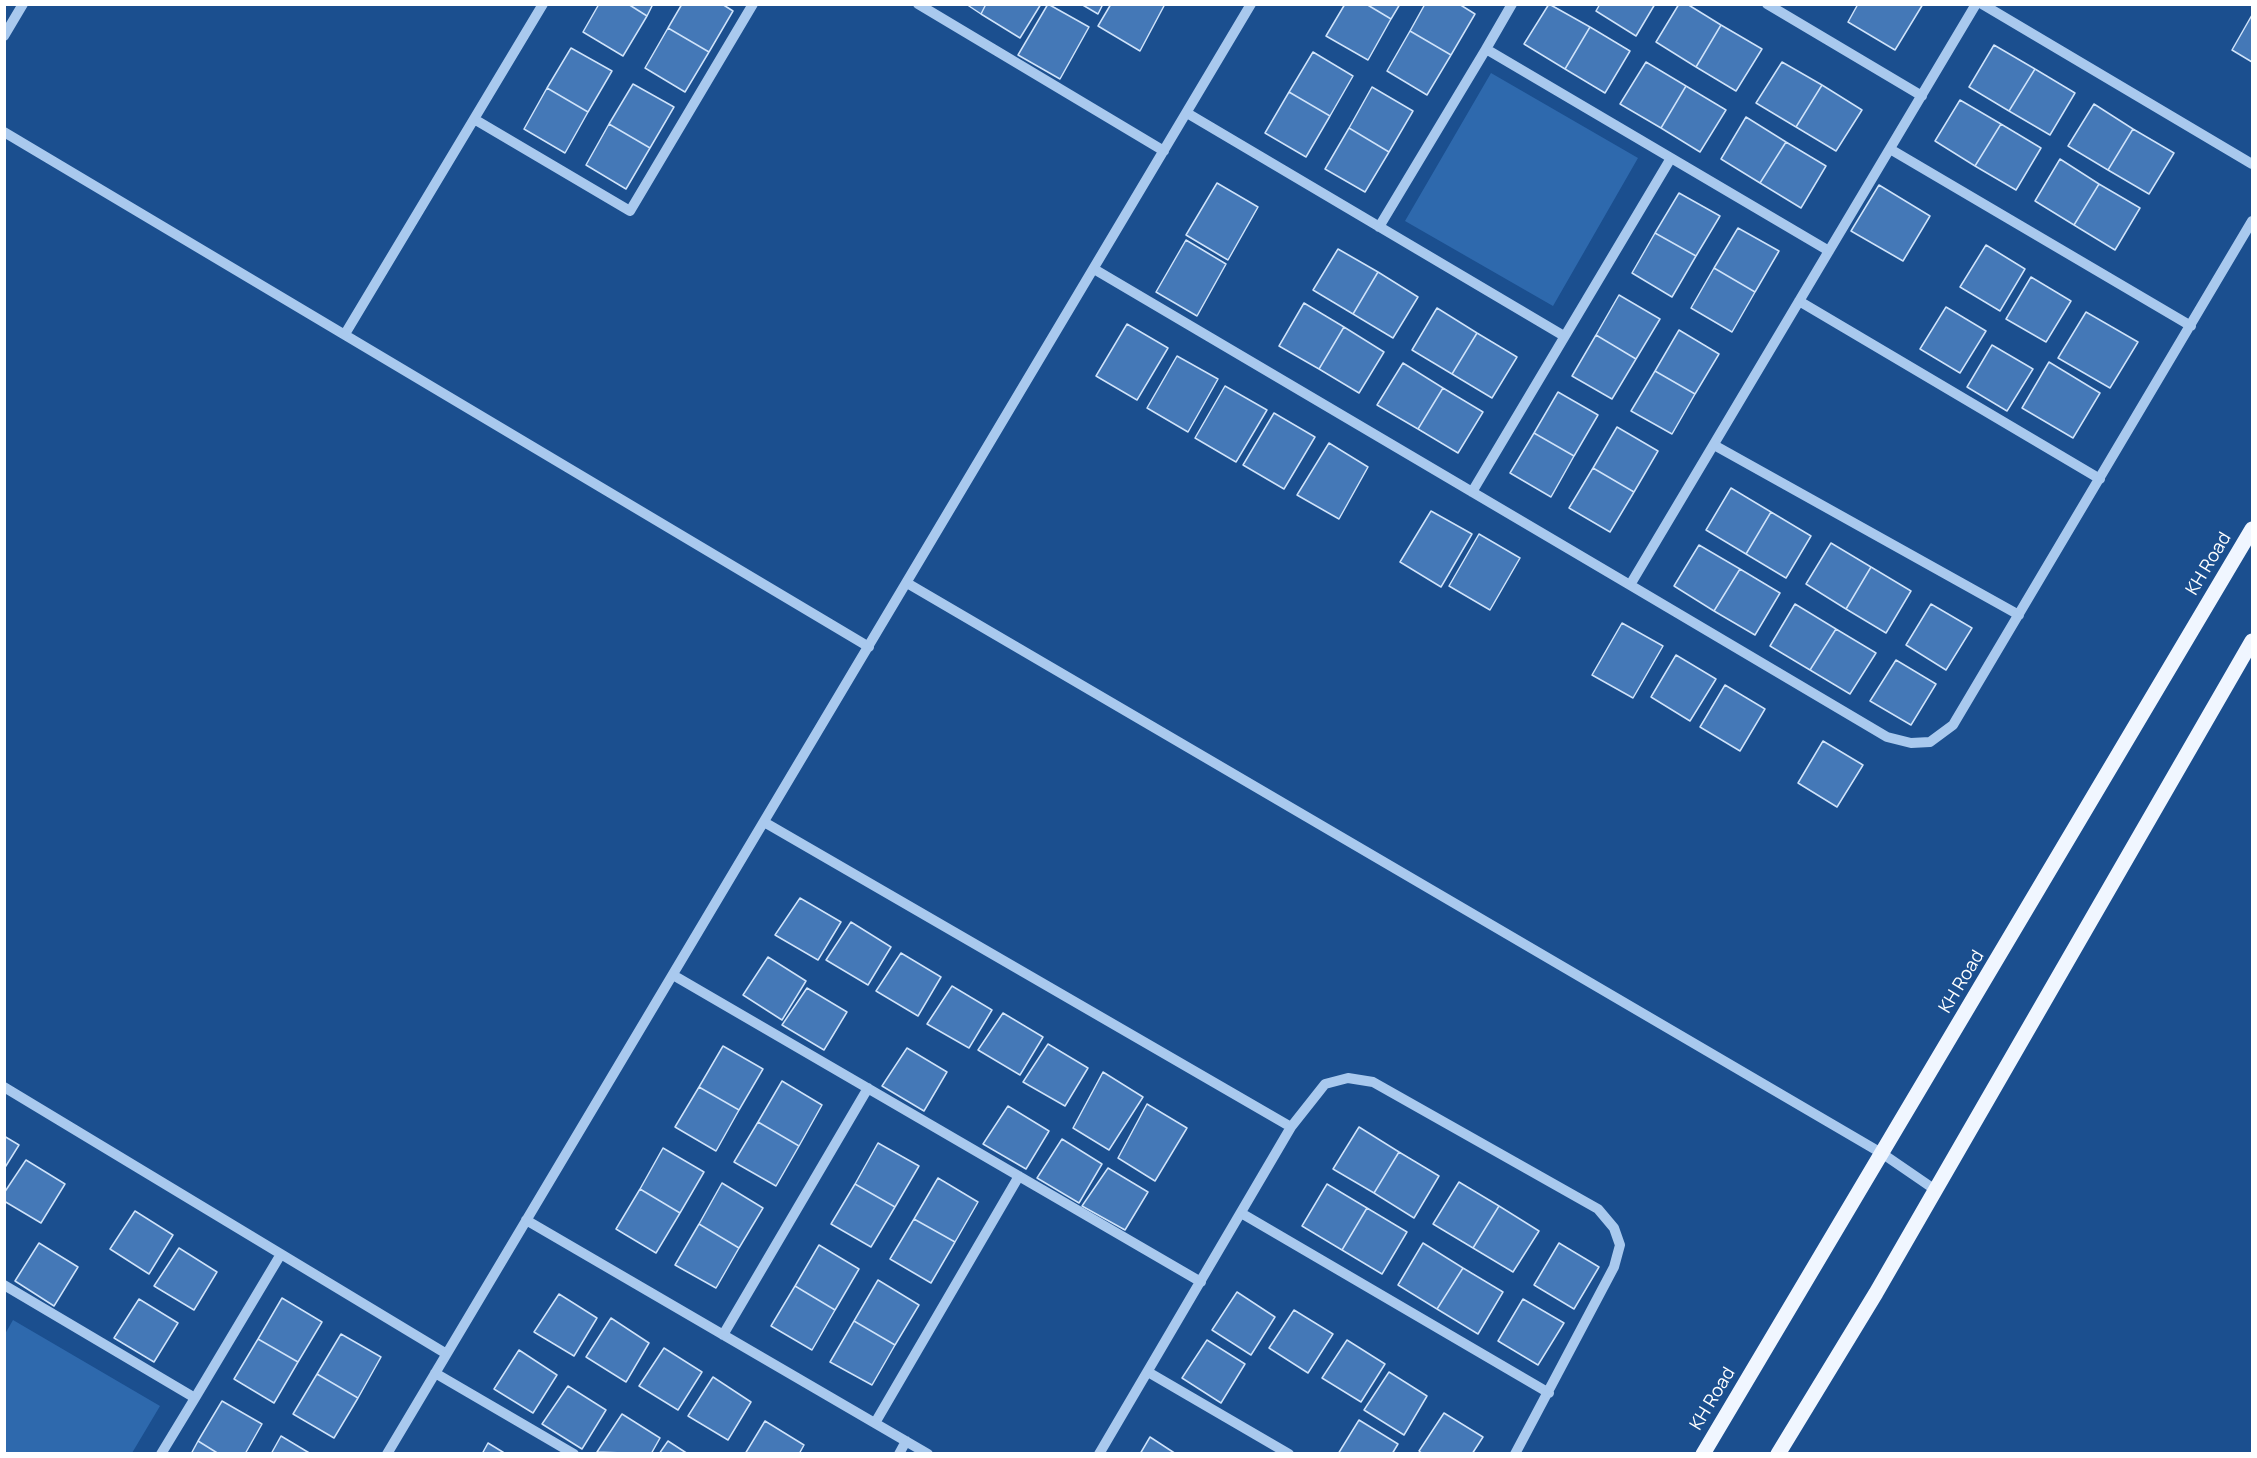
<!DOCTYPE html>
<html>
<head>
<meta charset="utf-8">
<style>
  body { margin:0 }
  #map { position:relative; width:2257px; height:1458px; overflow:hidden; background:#1b4f8f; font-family:Manrope,sans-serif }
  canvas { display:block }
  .frame { position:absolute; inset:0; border:6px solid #fff; pointer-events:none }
</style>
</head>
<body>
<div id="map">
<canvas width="2257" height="1458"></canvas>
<div class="frame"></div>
</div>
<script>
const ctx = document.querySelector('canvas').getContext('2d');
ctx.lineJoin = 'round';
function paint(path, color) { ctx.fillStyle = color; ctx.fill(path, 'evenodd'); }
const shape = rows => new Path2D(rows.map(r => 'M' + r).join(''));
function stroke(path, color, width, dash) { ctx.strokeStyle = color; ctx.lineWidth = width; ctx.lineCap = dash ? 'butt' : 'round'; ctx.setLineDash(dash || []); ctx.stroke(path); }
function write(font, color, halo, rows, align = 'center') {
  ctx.font = font + ' Manrope,sans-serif'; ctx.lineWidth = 4.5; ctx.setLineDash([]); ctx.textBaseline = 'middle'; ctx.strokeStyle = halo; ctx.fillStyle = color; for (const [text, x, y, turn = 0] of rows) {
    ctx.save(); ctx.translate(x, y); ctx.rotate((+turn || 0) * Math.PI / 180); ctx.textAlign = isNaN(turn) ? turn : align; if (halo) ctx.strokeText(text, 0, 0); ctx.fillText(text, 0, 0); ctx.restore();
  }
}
const green = shape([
  [1491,73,1638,158,1553,306,1405,221],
  [13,1320,160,1406,132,1453,5,1453,5,1334]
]);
const building = shape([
  [599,4,628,4,647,16,623,56,583,32,599,4],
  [628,4,653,4,647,16,628,4],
  [682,4,722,4,733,11,709,52,668,28,682,4],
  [966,4,986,4,981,14,966,4],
  [986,4,1041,4,1020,38,981,14,986,4],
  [1048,4,1089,27,1060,79,1018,55,1048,4],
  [1081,4,1103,4,1098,14,1081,4],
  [1111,4,1165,4,1140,51,1098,26,1111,4],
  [1345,4,1366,4,1391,19,1368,60,1326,36,1345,4],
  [1366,4,1400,4,1391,19,1366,4],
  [1425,4,1459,4,1475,14,1451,55,1410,31,1425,4],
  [1549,4,1590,27,1565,69,1524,44,1549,4],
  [1600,4,1655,4,1636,36,1596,11,1600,4],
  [1679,4,1687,4,1721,25,1696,67,1656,42,1679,4],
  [1858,4,1923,4,1895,50,1848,22,1858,4],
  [2252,15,2252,62,2232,50,2252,15],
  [1721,25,1762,49,1736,91,1696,67,1721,25],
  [1590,27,1630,51,1605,93,1565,69,1590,27],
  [668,28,709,52,685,92,645,68,668,28],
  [1410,31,1451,55,1427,95,1387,71,1410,31],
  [1994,45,2035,69,2009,111,1969,87,1994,45],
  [571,48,612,71,588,112,547,88,571,48],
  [1313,52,1353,76,1330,116,1289,92,1313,52],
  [1646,62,1686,86,1661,128,1620,104,1646,62],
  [1782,62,1822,85,1796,127,1756,103,1782,62],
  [2035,69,2075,93,2050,135,2009,111,2035,69],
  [633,84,674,107,650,148,609,124,633,84],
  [1822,85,1862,110,1836,151,1796,127,1822,85],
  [1686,86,1726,110,1700,152,1661,128,1686,86],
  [1372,87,1413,111,1389,152,1349,128,1372,87],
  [547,88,588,112,565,153,524,129,547,88],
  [1289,92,1330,116,1306,157,1265,133,1289,92],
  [1960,100,2001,124,1975,166,1935,141,1960,100],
  [2094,104,2133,129,2108,170,2068,146,2094,104],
  [1746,117,1786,142,1760,183,1721,159,1746,117],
  [609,124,650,148,626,189,586,165,609,124],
  [2001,124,2041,148,2016,190,1975,166,2001,124],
  [1349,128,1389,152,1365,192,1325,169,1349,128],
  [2133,129,2174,153,2149,194,2108,170,2133,129],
  [1786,142,1826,166,1801,208,1760,183,1786,142],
  [2060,159,2099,184,2074,225,2035,201,2060,159],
  [1217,183,1258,207,1228,260,1186,235,1217,183],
  [2099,184,2140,208,2115,250,2074,225,2099,184],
  [1879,185,1930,216,1903,261,1851,231,1879,185],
  [1679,193,1720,216,1696,256,1655,233,1679,193],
  [1738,228,1779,251,1755,292,1714,268,1738,228],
  [1655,233,1696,256,1672,297,1632,273,1655,233],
  [1186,240,1226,264,1197,316,1156,292,1186,240],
  [1986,245,2025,269,2000,311,1960,287,1986,245],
  [1338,249,1378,272,1353,314,1313,290,1338,249],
  [1714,268,1755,292,1732,332,1691,308,1714,268],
  [1378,272,1418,297,1393,338,1353,314,1378,272],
  [2031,277,2071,301,2046,342,2006,319,2031,277],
  [1619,295,1660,319,1636,359,1596,335,1619,295],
  [1304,303,1344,327,1319,369,1279,346,1304,303],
  [1946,307,1986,331,1960,373,1920,349,1946,307],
  [1437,308,1477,333,1452,374,1412,350,1437,308],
  [2086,312,2138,342,2110,388,2058,358,2086,312],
  [1127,324,1168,348,1137,400,1096,376,1127,324],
  [1344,327,1384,352,1359,393,1319,369,1344,327],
  [1679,330,1719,354,1695,394,1655,371,1679,330],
  [1477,333,1517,357,1492,398,1452,374,1477,333],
  [1596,335,1636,359,1612,399,1572,376,1596,335],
  [1992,345,2033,369,2007,411,1967,387,1992,345],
  [1177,356,1218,379,1188,432,1147,408,1177,356],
  [2049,362,2100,393,2073,438,2022,408,2049,362],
  [1403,363,1443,388,1418,429,1377,405,1403,363],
  [1655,371,1695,394,1672,434,1631,411,1655,371],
  [1225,386,1267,410,1236,462,1195,438,1225,386],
  [1443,388,1483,412,1458,453,1418,429,1443,388],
  [1558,392,1598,415,1574,456,1534,433,1558,392],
  [1274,413,1315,437,1284,489,1243,465,1274,413],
  [1617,427,1658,451,1634,492,1593,468,1617,427],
  [1534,433,1574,456,1551,497,1510,473,1534,433],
  [1329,443,1368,467,1339,519,1297,495,1329,443],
  [1593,468,1634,492,1610,532,1569,508,1593,468],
  [1731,488,1771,512,1746,554,1706,530,1731,488],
  [1431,511,1472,534,1441,587,1400,562,1431,511],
  [1771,512,1811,536,1786,578,1746,554,1771,512],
  [1479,534,1520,558,1490,610,1449,586,1479,534],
  [1831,543,1871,567,1846,609,1806,584,1831,543],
  [1699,545,1740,569,1714,611,1674,586,1699,545],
  [1871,567,1911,591,1886,633,1846,609,1871,567],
  [1740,569,1780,593,1755,635,1714,611,1740,569],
  [1795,604,1836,629,1810,670,1770,646,1795,604],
  [1931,604,1972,628,1946,670,1906,645,1931,604],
  [1622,623,1663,646,1633,698,1592,675,1622,623],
  [1836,629,1876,653,1850,694,1810,670,1836,629],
  [1676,655,1716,679,1690,721,1651,697,1676,655],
  [1896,660,1936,684,1911,725,1870,701,1896,660],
  [1725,685,1765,709,1740,751,1700,727,1725,685],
  [1823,741,1863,765,1837,807,1798,783,1823,741],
  [800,898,841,922,818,960,775,935,800,898],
  [851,922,891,947,868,985,826,960,851,922],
  [901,953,941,977,918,1016,876,991,901,953],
  [768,957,806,981,782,1020,743,995,768,957],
  [952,986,992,1010,969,1048,927,1024,952,986],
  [807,988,847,1012,824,1050,782,1025,807,988],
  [1003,1013,1043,1037,1020,1075,978,1050,1003,1013],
  [1048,1044,1088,1068,1065,1106,1023,1082,1048,1044],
  [723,1046,763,1069,739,1110,699,1087,723,1046],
  [907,1048,947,1072,924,1111,882,1086,907,1048],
  [1103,1072,1143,1097,1109,1150,1073,1128,1103,1072],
  [782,1081,822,1105,799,1146,758,1122,782,1081],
  [699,1087,739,1110,716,1151,675,1127,699,1087],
  [1147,1104,1187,1128,1155,1181,1118,1158,1147,1104],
  [1008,1106,1049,1131,1026,1169,983,1144,1008,1106],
  [758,1122,799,1146,776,1186,734,1162,758,1122],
  [1359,1127,1399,1152,1374,1193,1333,1169,1359,1127],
  [4,1136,19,1145,4,1169,4,1136],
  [1062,1139,1102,1164,1079,1203,1037,1178,1062,1139],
  [878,1143,919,1166,895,1207,855,1184,878,1143],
  [663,1148,704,1172,680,1213,640,1189,663,1148],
  [1399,1152,1439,1176,1414,1218,1374,1193,1399,1152],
  [26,1160,65,1184,41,1223,4,1201,4,1193,26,1160],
  [1108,1168,1148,1192,1125,1230,1082,1206,1108,1168],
  [938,1178,978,1202,955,1242,914,1219,938,1178],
  [1459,1182,1499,1206,1473,1248,1433,1224,1459,1182],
  [722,1183,763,1208,739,1248,699,1224,722,1183],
  [855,1184,895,1207,871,1247,831,1224,855,1184],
  [1327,1184,1367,1208,1342,1250,1302,1226,1327,1184],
  [640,1189,680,1213,656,1253,616,1229,640,1189],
  [1499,1206,1539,1231,1513,1272,1473,1248,1499,1206],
  [1367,1208,1407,1232,1382,1274,1342,1250,1367,1208],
  [135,1211,173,1235,149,1274,110,1249,135,1211],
  [914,1219,955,1242,931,1283,890,1259,914,1219],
  [699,1224,739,1248,716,1288,675,1265,699,1224],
  [39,1243,78,1267,54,1306,15,1281,39,1243],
  [1423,1243,1463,1268,1437,1309,1398,1285,1423,1243],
  [1559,1243,1599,1267,1574,1309,1534,1285,1559,1243],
  [819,1245,859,1269,835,1310,795,1286,819,1245],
  [179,1248,217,1272,194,1310,154,1286,179,1248],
  [1463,1268,1503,1292,1478,1334,1437,1309,1463,1268],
  [878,1280,919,1305,895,1345,854,1321,878,1280],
  [795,1286,835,1310,812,1350,771,1326,795,1286],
  [1237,1292,1275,1317,1251,1355,1212,1330,1237,1292],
  [559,1294,597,1318,574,1356,534,1332,559,1294],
  [282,1298,322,1322,298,1362,258,1339,282,1298],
  [139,1299,178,1323,154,1362,114,1338,139,1299],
  [1523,1299,1564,1323,1538,1365,1498,1341,1523,1299],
  [1294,1310,1333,1334,1308,1373,1269,1348,1294,1310],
  [611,1318,649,1343,626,1382,586,1357,611,1318],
  [854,1321,895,1345,872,1385,830,1362,854,1321],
  [341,1334,381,1357,358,1398,317,1374,341,1334],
  [258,1339,298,1362,274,1403,234,1379,258,1339],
  [1207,1340,1245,1364,1221,1403,1182,1378,1207,1340],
  [1347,1340,1385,1364,1361,1402,1322,1378,1347,1340],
  [664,1348,702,1372,678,1410,639,1386,664,1348],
  [519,1350,557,1375,533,1413,494,1389,519,1350],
  [1389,1372,1427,1396,1404,1435,1364,1410,1389,1372],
  [317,1374,358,1398,334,1438,293,1414,317,1374],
  [713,1377,751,1402,728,1440,688,1416,713,1377],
  [568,1386,606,1410,582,1449,542,1424,568,1386],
  [222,1401,262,1424,245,1454,219,1454,198,1441,222,1401],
  [1444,1413,1483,1437,1472,1454,1423,1454,1419,1451,1444,1413],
  [622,1414,660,1438,651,1454,597,1452,622,1414],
  [1359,1420,1398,1444,1392,1454,1338,1454,1359,1420],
  [765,1421,804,1445,799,1454,745,1454,765,1421],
  [281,1436,311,1454,271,1454,281,1436],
  [1150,1437,1176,1454,1140,1454,1150,1437],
  [198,1441,219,1454,191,1454,198,1441],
  [668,1441,688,1454,659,1454,668,1441],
  [488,1443,506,1454,482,1454,488,1443]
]);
const minor = shape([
  [918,4,1164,151],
  [1512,4,1486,49,1829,251],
  [1767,4,1922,96],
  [1982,4,2252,164],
  [4,36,23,4],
  [1187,113,1564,336],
  [474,119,630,211,753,4],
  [4,132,869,647],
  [1890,149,2191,326],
  [1379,227,1486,49],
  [1094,269,1630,585,1976,4],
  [1799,301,2100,479],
  [345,334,543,4],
  [1714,445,2019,615],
  [1472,492,1671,158],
  [907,583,1883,1154,1934,1189],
  [1630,585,1887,737,1911,743,1930,742,1953,725,2252,221],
  [764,822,1291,1127],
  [673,975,1201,1282],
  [4,1087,445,1353],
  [1241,1213,1549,1393],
  [526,1220,928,1454],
  [4,1285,195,1398,281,1254],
  [723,1335,868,1088],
  [1148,1372,1289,1454],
  [435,1373,574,1454],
  [875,1423,1019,1176],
  [161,1454,195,1398],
  [387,1454,1251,4],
  [899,1454,906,1441],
  [1099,1454,1291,1127,1325,1084,1348,1078,1373,1082,1598,1209,1614,1228,1620,1245,1614,1267,1515,1454]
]);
const major = shape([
  [1703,1454,2252,529],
  [1778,1454,1876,1293,2252,641]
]);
const streetNames = [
  ["KH Road",2209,564,-59],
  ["KH Road",1962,982,-59],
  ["KH Road",1713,1399,-59]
];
paint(green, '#2e69ad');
paint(building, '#4478b7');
stroke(building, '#cfe3fa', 1.5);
stroke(minor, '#a9c9ee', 10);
stroke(major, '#f0f6ff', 15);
write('18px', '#fff', '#1b4f8f', streetNames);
</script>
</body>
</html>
